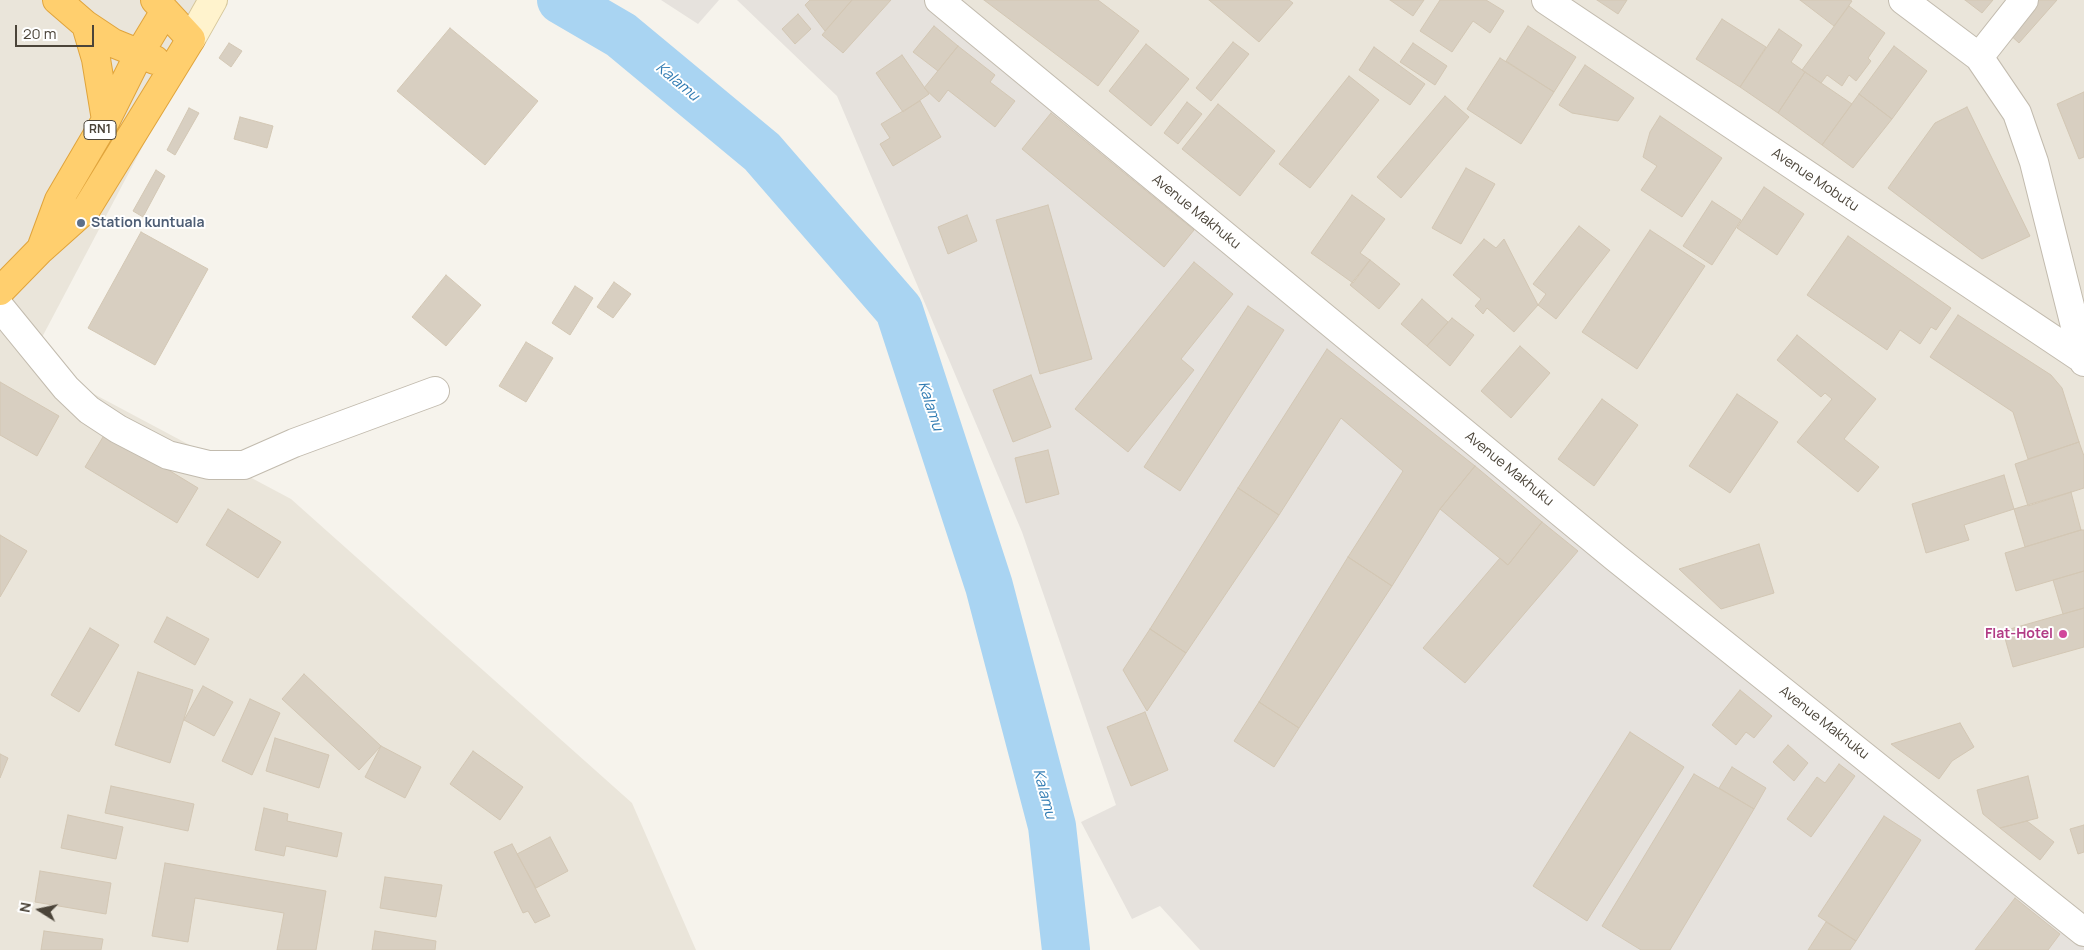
<!DOCTYPE html>
<html>
<head>
<meta charset="utf-8">
<style>
  body { margin:0 }
  #map { position:relative; width:2084px; height:950px; overflow:hidden; background:#f6f3ec; font-family:Manrope,sans-serif }
  canvas { display:block }
  .north { position:absolute; left:15px; top:885px; width:50px; height:50px; -webkit-text-stroke:4px #fff; paint-order:stroke; rotate:280deg; font-size:14px; font-weight:700; line-height:20px; text-align:center; color:#4b4439 }
  .north::after { content:''; display:block; margin:auto; width:18px; height:22px; background:#4b4439; clip-path:polygon(50% 0,100% 100%,50% 72%,0 100%) }
  .scale { position:absolute; left:15px; top:25px; width:79px; height:22px; box-sizing:border-box; border:2px solid #4b4439; border-top:0; padding-left:6px; font-size:15px; line-height:18px; white-space:nowrap; color:#4b4439; -webkit-text-stroke:4px #fff; paint-order:stroke }
</style>
</head>
<body>
<div id="map">
<canvas width="2084" height="950"></canvas>
<div class="north">N</div>
<div class="scale">20 m</div>
</div>
<script>
const ctx = document.querySelector('canvas').getContext('2d');
ctx.lineJoin = 'round';
function paint(path, color) { ctx.fillStyle = color; ctx.fill(path, 'evenodd'); }
const shape = rows => new Path2D(rows.map(r => 'M' + r).join(''));
function stroke(path, color, width, dash) { ctx.strokeStyle = color; ctx.lineWidth = width; ctx.lineCap = dash ? 'butt' : 'round'; ctx.setLineDash(dash || []); ctx.stroke(path); }
function write(font, color, halo, rows, align = 'center') {
  ctx.font = font + ' Manrope,sans-serif'; ctx.lineWidth = 4; ctx.setLineDash([]); ctx.textBaseline = 'middle'; ctx.strokeStyle = halo; ctx.fillStyle = color; for (const [text, x, y, turn = 0] of rows) {
    ctx.save(); ctx.translate(x, y); ctx.rotate((+turn || 0) * Math.PI / 180); ctx.textAlign = isNaN(turn) ? turn : align; if (halo) ctx.strokeText(text, 0, 0); ctx.fillText(text, 0, 0); ctx.restore();
  }
}
const residential = shape([
  [0,0,220,0,30,360,291,499,632,803,696,950,0,950],
  [931,0,2084,0,2084,933]
]);
const industrial = shape([
  [661,0,719,0,698,24],
  [737,0,931,0,2084,933,2084,950,1200,950,1160,906,1132,919,1081,822,1116,805,1022,532,837,96]
]);
const river = shape([
  [561,0,621,35,762,152,899,310,989,586,1052,826,1066,950]
]);
const building = shape([
  [810,0,852,0,825,31,805,5,810,0],
  [852,0,891,0,843,53,822,35,852,0],
  [984,0,1098,0,1139,31,1098,86,984,0],
  [1209,0,1289,0,1293,3,1259,42,1209,0],
  [1390,0,1424,0,1413,16,1390,0],
  [1440,0,1486,0,1504,11,1490,33,1473,21,1452,52,1420,31,1440,0],
  [1597,0,1627,0,1618,14,1597,0],
  [1800,0,1850,0,1852,1,1834,26,1800,0],
  [1965,0,1993,0,1982,13,1965,0],
  [2035,0,2057,0,2019,43,2007,32,2035,0],
  [1849,6,1885,33,1868,58,1871,61,1856,81,1849,75,1842,86,1827,75,1821,83,1802,70,1849,6],
  [798,14,811,29,795,44,782,29,798,14],
  [1722,19,1766,47,1740,87,1696,59,1722,19],
  [934,26,958,46,938,71,913,52,934,26],
  [1528,26,1576,57,1554,92,1506,61,1528,26],
  [450,28,538,101,485,165,397,91,450,28],
  [1779,29,1802,45,1791,62,1805,72,1778,113,1740,87,1779,29],
  [1233,42,1249,54,1211,101,1196,88,1233,42],
  [229,43,242,51,231,67,219,58,229,43],
  [1413,43,1447,66,1435,85,1400,62,1413,43],
  [1146,44,1189,79,1151,126,1109,91,1146,44],
  [958,46,995,75,990,82,1015,101,995,127,948,90,939,102,924,88,958,46],
  [1894,46,1927,71,1892,119,1859,94,1894,46],
  [1374,47,1425,84,1410,105,1359,70,1374,47],
  [902,55,929,94,903,112,876,73,902,55],
  [1500,58,1554,92,1521,144,1467,109,1500,58],
  [1585,65,1634,98,1618,121,1572,113,1559,105,1585,65],
  [1805,72,1852,104,1822,145,1778,113,1805,72],
  [1349,76,1379,100,1310,188,1279,164,1349,76],
  [2084,92,2084,157,2079,159,2057,104,2084,92],
  [1859,94,1892,119,1853,168,1822,145,1859,94],
  [1445,96,1469,117,1401,198,1377,177,1445,96],
  [920,101,941,137,893,166,880,144,890,138,881,124,920,101],
  [1187,102,1202,114,1178,144,1164,133,1187,102],
  [1218,104,1275,151,1240,196,1182,149,1218,104],
  [1967,107,2030,236,1982,259,1888,188,1935,123,1967,107],
  [189,108,199,113,175,155,167,150,189,108],
  [1051,113,1194,230,1164,267,1022,149,1051,113],
  [1660,116,1722,158,1682,217,1641,190,1657,166,1643,157,1650,132,1660,116],
  [240,117,273,126,267,148,234,139,240,117],
  [1466,168,1495,184,1461,244,1432,228,1466,168],
  [156,170,165,176,143,217,133,211,156,170],
  [1764,187,1804,214,1777,255,1737,228,1764,187],
  [1352,195,1385,219,1360,253,1370,260,1353,283,1311,253,1352,195],
  [1712,201,1741,220,1712,265,1683,246,1712,201],
  [1048,205,1092,359,1040,374,996,220,1048,205],
  [967,215,977,241,948,254,938,227,967,215],
  [1579,226,1610,250,1556,319,1538,305,1546,294,1533,284,1579,226],
  [1650,230,1705,266,1637,369,1582,332,1650,230],
  [141,232,208,269,155,365,88,328,141,232],
  [1848,236,1951,308,1936,330,1931,327,1920,344,1900,330,1887,350,1807,295,1848,236],
  [1484,239,1496,248,1504,239,1538,305,1514,332,1487,308,1483,314,1475,306,1481,299,1453,275,1484,239],
  [1370,260,1400,284,1379,309,1350,285,1370,260],
  [1194,262,1233,294,1181,359,1194,370,1128,452,1075,409,1194,262],
  [446,275,481,305,446,346,412,317,446,275],
  [614,282,631,294,613,318,597,307,614,282],
  [575,286,593,298,570,335,552,323,575,286],
  [1422,299,1448,322,1427,346,1401,324,1422,299],
  [1248,306,1284,330,1180,491,1144,467,1248,306],
  [1958,315,2051,375,2062,388,2079,442,2028,459,2013,412,1930,357,1958,315],
  [1452,318,1474,335,1450,366,1427,346,1452,318],
  [1797,335,1876,399,1844,439,1879,467,1858,492,1797,442,1832,399,1825,393,1821,397,1777,360,1797,335],
  [526,342,553,358,526,402,499,386,526,342],
  [1520,346,1550,373,1511,418,1481,391,1520,346],
  [1327,349,1475,466,1440,509,1392,586,1348,557,1403,471,1341,418,1279,515,1238,488,1327,349],
  [1031,375,1051,427,1013,442,993,390,1031,375],
  [0,382,59,416,37,456,0,435,0,382],
  [1737,394,1778,422,1730,493,1689,466,1737,394],
  [1602,399,1638,425,1594,486,1558,459,1602,399],
  [106,432,198,488,177,523,85,467,106,432],
  [2079,442,2084,456,2084,488,2028,506,2015,464,2079,442],
  [1048,450,1059,494,1026,503,1015,458,1048,450],
  [1475,466,1542,522,1508,565,1440,509,1475,466],
  [2004,475,2014,509,1964,525,1969,540,1926,553,1912,504,2004,475],
  [1238,488,1279,515,1186,653,1150,629,1238,488],
  [2071,492,2081,530,2025,547,2014,509,2071,492],
  [228,509,281,542,258,578,206,545,228,509],
  [1542,522,1578,551,1465,683,1423,648,1500,558,1508,565,1542,522],
  [2081,530,2084,530,2084,571,2016,591,2005,553,2081,530],
  [0,535,27,551,0,597,0,535],
  [1759,544,1774,593,1721,609,1679,569,1759,544],
  [1348,557,1392,586,1299,728,1259,702,1348,557],
  [2084,571,2084,608,2063,614,2053,580,2084,571],
  [2084,608,2084,647,2013,667,2003,631,2084,608],
  [167,617,209,639,195,665,154,642,167,617],
  [90,628,119,645,79,712,51,695,90,628],
  [1150,629,1186,653,1147,711,1123,670,1150,629],
  [138,672,193,690,170,763,115,745,138,672],
  [304,674,381,746,359,770,282,699,304,674],
  [203,686,233,702,214,736,184,720,203,686],
  [1740,690,1772,716,1754,738,1746,732,1736,745,1712,725,1740,690],
  [250,699,280,713,252,775,222,761,250,699],
  [1259,702,1299,728,1274,767,1234,741,1259,702],
  [1145,712,1168,770,1131,786,1107,727,1145,712],
  [1960,723,1974,747,1952,761,1939,779,1891,744,1960,723],
  [1630,732,1684,767,1587,921,1533,886,1630,732],
  [275,738,329,755,319,788,266,771,275,738],
  [1788,745,1808,763,1794,781,1773,762,1788,745],
  [381,746,421,767,405,798,365,777,381,746],
  [473,751,523,787,500,820,450,784,473,751],
  [0,754,8,758,0,778,0,754],
  [1839,764,1855,776,1811,837,1787,819,1817,777,1825,783,1839,764],
  [1732,767,1766,788,1754,809,1719,788,1732,767],
  [1694,774,1754,809,1670,950,1641,950,1602,926,1694,774],
  [2028,776,2038,818,2000,828,1983,814,1977,790,2028,776],
  [111,786,194,804,188,831,105,813,111,786],
  [264,808,288,814,287,821,342,833,337,857,286,846,284,856,255,850,264,808],
  [68,815,123,827,116,859,61,848,68,815],
  [1884,816,1921,840,1856,941,1818,916,1884,816],
  [2027,821,2054,842,2040,860,2000,828,2027,821],
  [2084,825,2084,852,2078,854,2070,829,2084,825],
  [550,837,568,871,536,888,517,854,550,837],
  [512,844,550,916,535,923,528,911,523,913,494,852,512,844],
  [165,863,326,891,316,950,277,950,284,913,195,898,188,942,152,936,165,863],
  [40,871,111,883,106,914,35,902,40,871],
  [385,877,442,885,436,917,380,908,385,877],
  [2015,898,2060,934,2048,950,1975,950,2015,898],
  [1826,922,1856,941,1850,950,1808,950,1826,922],
  [44,931,103,939,101,950,41,950,44,931],
  [375,931,436,941,435,950,372,950,375,931]
]);
const street = shape([
  [939,0,1616,558,2084,932],
  [1546,0,2084,360],
  [1903,0,1979,57,2017,113,2034,162,2084,362],
  [1979,57,2024,0],
  [0,307,66,388,89,410,118,429,168,455,209,465,244,465,294,443,435,391]
]);
const secondary = shape([
  [191,39,213,0]
]);
const highway = shape([
  [57,0,86,25,113,43,155,60],
  [86,25,96,59,106,120],
  [42,246,59,200,106,120,139,54,165,11],
  [0,291,40,250,87,208,191,39,155,0]
]);
const markers = [
  [81,223,5,"#5c6f8a"],
  [2063,634,5,"#d1479c"]
];
const shields = [
  [100,130,32]
];
const shieldNames = [
  ["RN1",100,130]
];
const streetNames = [
  ["Avenue Mobutu",1815,180,34],
  ["Avenue Makhuku",1196,212,39],
  ["Avenue Makhuku",1509,469,39],
  ["Avenue Makhuku",1824,723,38]
];
const serviceNames = [
  ["Station kuntuala",91,223]
];
const hotelNames = [
  ["Flat-Hotel",2053,634]
];
const waterNames = [
  ["Kalamu",677,82,40],
  ["Kalamu",930,406,72],
  ["Kalamu",1044,794,75]
];
paint(residential, '#eae5da');
paint(industrial, '#e6e2dd');
stroke(river, '#a9d4f2', 48);
paint(building, '#d8cfc1');
stroke(building, '#d3c7b4', 1);
stroke(street, '#c2bbae', 30);
stroke(secondary, '#d6c79b', 30);
stroke(highway, '#e0a43c', 30);
stroke(street, '#fff', 28);
stroke(secondary, '#fff3cd', 28);
stroke(highway, '#ffcf6e', 28);
for (const [x, y, r, color] of markers) { const dot = new Path2D(); dot.arc(x, y, r, 0, 2 * Math.PI); ctx.fillStyle = color; ctx.fill(dot); stroke(dot, '#fff', 2); }
for (const [x, y, w] of shields) { const box = new Path2D(); box.roundRect(x - w / 2, y - 9.5, w, 19, 4); ctx.fillStyle = '#fff'; ctx.fill(box); stroke(box, '#4b4439', 1); }
write('bold 12px', '#4b4439', null, shieldNames);
write('14px', '#4b4439', '#fff', streetNames);
write('bold 14px', '#4e5e75', '#fff', serviceNames, 'left');
write('bold 14px', '#b23c85', '#fff', hotelNames, 'right');
write('italic 15px', '#2e7ab2', '#fff', waterNames);
</script>
</body>
</html>
